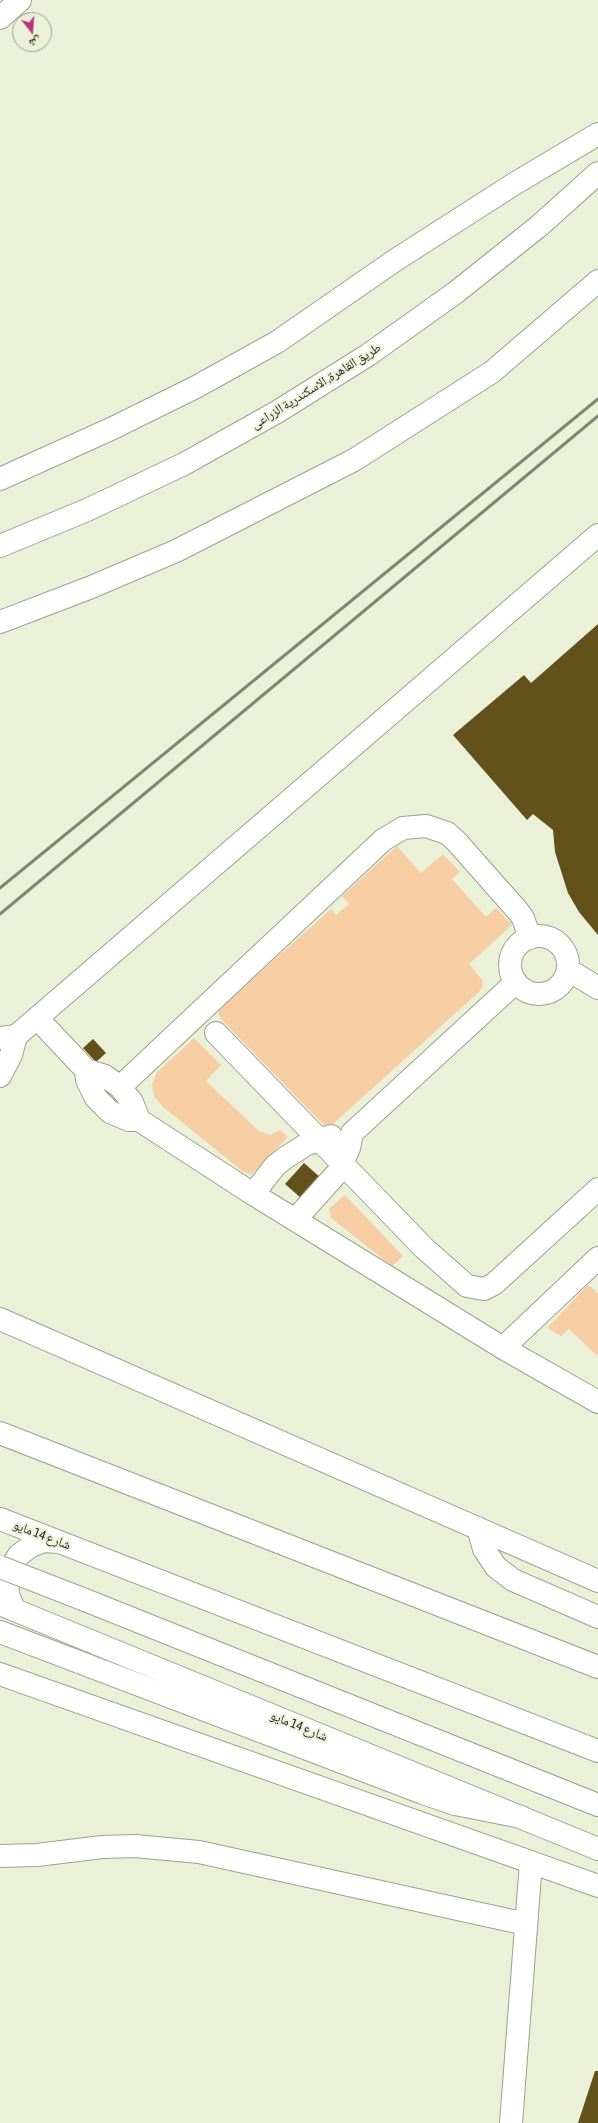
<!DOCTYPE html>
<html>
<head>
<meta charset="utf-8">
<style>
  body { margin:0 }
  #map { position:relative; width:598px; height:2123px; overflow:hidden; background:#ebf0d8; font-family:"Asap Condensed","Noto Naskh Arabic",sans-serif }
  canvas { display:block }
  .north { position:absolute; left:12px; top:12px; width:40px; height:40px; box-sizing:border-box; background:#ebf0d8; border:1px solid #9da08e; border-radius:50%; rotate:163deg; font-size:11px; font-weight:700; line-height:16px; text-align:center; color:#272920 }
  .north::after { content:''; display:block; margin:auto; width:14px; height:18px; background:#b73681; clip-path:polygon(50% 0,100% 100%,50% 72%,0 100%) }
</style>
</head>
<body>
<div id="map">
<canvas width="598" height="2123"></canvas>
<div class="north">ش</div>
</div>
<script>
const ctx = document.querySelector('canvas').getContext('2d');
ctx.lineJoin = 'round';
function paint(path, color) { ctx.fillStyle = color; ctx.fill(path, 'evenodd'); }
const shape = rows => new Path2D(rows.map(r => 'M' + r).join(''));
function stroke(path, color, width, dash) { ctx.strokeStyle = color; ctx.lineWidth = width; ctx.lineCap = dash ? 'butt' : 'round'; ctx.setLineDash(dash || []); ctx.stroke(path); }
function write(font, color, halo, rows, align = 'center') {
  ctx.font = font + ' "Asap Condensed","Noto Naskh Arabic",sans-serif'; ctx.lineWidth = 4; ctx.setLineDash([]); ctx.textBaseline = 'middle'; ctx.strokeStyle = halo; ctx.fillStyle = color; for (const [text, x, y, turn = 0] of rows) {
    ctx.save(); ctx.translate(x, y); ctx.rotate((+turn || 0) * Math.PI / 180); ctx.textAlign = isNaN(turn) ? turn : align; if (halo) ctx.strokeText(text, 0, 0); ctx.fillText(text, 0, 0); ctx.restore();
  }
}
const green = shape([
  [397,846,421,873,443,854,460,872,452,879,486,917,496,908,512,925,469,964,482,980,483,985,480,991,333,1124,324,1125,221,1019,218,1013,221,1007,331,909,336,915,349,904,342,896],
  [194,1038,221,1065,206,1081,259,1131,270,1135,280,1130,288,1137,254,1172,249,1174,241,1170,162,1106,154,1096,152,1084,157,1072],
  [345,1195,403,1256,392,1266,331,1218,329,1209],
  [587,1286,591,1287,598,1294,598,1355,593,1352,569,1329,561,1336,549,1329,549,1326]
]);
const building = shape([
  [598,624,598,935,579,912,568,893,555,852,553,830,533,814,527,820,453,735,524,675,531,683],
  [93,1039,106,1053,96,1062,83,1048],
  [304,1163,321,1178,302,1199,285,1184],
  [595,2071,598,2071,598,2123,578,2123]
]);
const minor = shape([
  [0,18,20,0],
  '510 965a29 29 0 1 1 58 0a29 29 0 1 1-58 0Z',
  [567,974,575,974,598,988],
  [37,1018,86,1070,105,1076,120,1087,132,1102,139,1120],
  [216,1033,424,1248,467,1286,484,1289,494,1284,598,1189],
  [0,1038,16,1036,37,1018,598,535],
  [86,1070,87,1080,96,1098,110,1112,129,1120,139,1120,253,1194,503,1348,598,1402],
  [0,1076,11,1055,16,1036],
  [120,1087,383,840,403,828,426,826,447,833,456,841,517,910,523,918,530,938],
  [253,1194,275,1166,285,1158,307,1144,331,1136],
  [295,1220,338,1172,349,1148,352,1133,516,982],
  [0,1319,598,1581],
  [503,1348,598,1258],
  [0,1433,598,1667],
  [478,1528,484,1549,496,1567,513,1580,598,1617],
  [0,1674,598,1886],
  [0,1856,37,1855,102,1847,135,1846,199,1852,526,1924],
  [511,2123,531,1862]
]);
const major = shape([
  [0,1519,598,1751],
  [0,1604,598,1849],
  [14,1609,8,1595,7,1581,11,1567,19,1555,31,1546,44,1541,58,1542]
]);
const highway = shape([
  [0,479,113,428,196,387,277,342,394,261,514,184,598,134],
  [0,546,87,510,184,464,277,412,368,355,455,293,539,226,598,173],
  [0,622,89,588,176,551,354,460,492,372,598,281],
  [85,1600,598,1805],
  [0,1632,423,1793,455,1804,521,1817]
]);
const rail = shape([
  [0,888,598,399],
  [0,914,598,416]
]);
const highwayBridge = shape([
  [0,1567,85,1600]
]);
const streetNames = [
  ["طريق القاهرة, الاسكندرية الزراعى",316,386,-32],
  ["شارع 14 مايو",42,1535,21],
  ["شارع 14 مايو",299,1726,22]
];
paint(green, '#f7cda4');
paint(building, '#62511b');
stroke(minor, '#9da28c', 24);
stroke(major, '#9da28c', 24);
stroke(highway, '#9da28c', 24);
stroke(minor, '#fff', 22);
stroke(major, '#fff', 22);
stroke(highway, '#fff', 22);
stroke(rail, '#828575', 3);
stroke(highwayBridge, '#9da28c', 24, []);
stroke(highwayBridge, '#fff', 22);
write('13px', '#272920', '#ebf0d8', streetNames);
</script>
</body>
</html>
